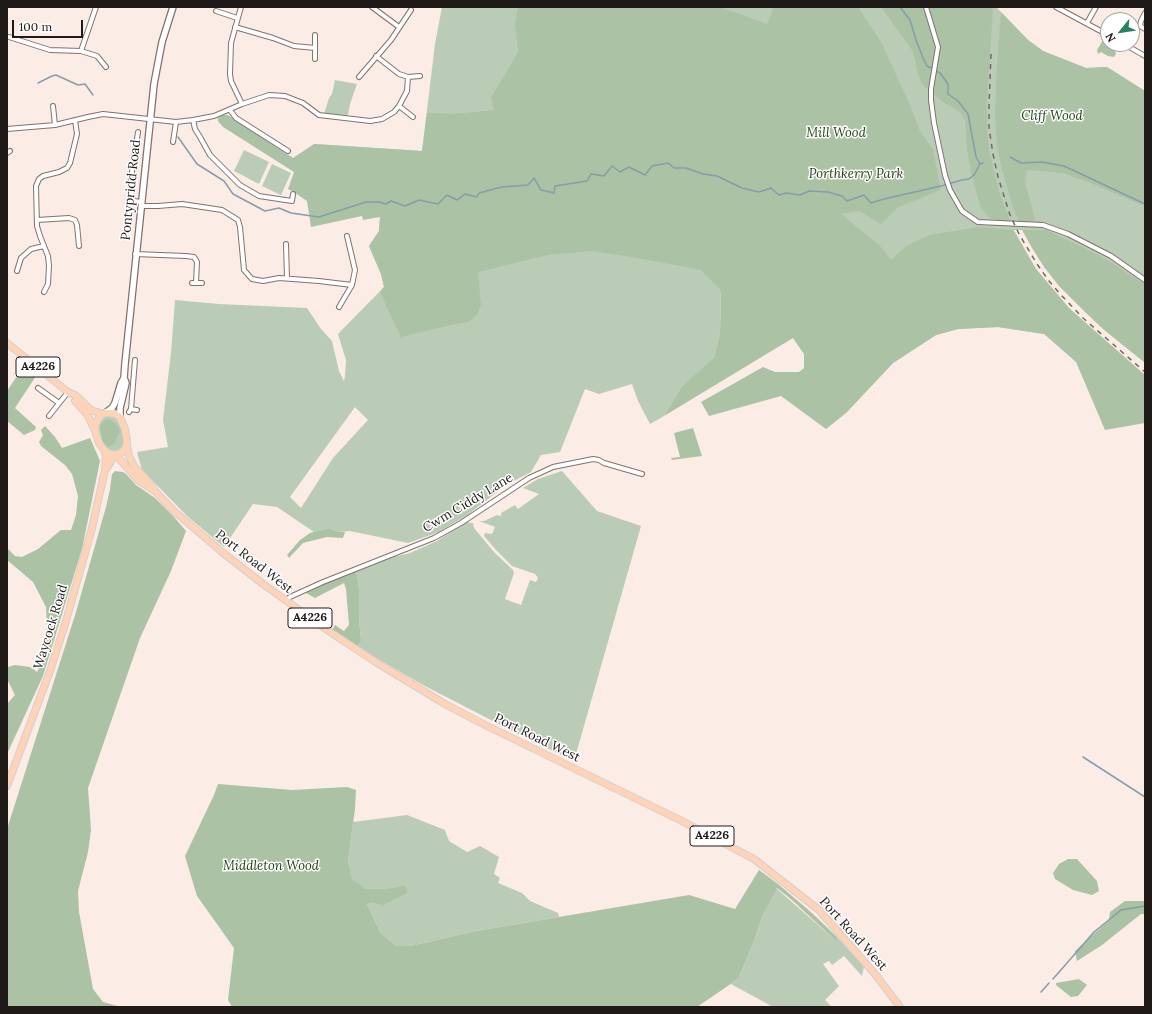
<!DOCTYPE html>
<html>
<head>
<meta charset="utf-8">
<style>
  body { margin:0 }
  #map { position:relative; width:1152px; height:1014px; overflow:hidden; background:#fcece6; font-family:Lora,serif }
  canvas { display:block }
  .frame { position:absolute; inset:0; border:8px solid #1f1a18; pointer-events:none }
  .north { position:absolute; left:1100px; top:12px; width:40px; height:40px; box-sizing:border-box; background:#fff; border:1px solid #a5a3a3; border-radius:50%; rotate:240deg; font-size:11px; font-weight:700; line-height:16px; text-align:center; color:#1f1a18 }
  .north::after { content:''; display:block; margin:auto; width:14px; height:18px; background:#26845b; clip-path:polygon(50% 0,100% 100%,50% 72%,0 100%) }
  .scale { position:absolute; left:12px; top:20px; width:71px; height:18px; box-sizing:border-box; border:2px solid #1f1a18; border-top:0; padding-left:5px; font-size:12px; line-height:14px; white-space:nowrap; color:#1f1a18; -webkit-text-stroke:3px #fff; paint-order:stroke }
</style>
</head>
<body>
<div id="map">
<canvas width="1152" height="1014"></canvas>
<div class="frame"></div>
<div class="north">N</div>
<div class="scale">100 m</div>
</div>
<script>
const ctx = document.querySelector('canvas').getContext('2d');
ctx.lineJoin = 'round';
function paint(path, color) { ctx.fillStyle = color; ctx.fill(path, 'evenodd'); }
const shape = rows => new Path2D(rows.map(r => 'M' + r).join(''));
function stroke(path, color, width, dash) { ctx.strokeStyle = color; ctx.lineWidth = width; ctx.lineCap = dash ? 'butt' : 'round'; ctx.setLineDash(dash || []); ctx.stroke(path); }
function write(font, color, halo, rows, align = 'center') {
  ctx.font = font + ' Lora,serif'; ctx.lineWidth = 3; ctx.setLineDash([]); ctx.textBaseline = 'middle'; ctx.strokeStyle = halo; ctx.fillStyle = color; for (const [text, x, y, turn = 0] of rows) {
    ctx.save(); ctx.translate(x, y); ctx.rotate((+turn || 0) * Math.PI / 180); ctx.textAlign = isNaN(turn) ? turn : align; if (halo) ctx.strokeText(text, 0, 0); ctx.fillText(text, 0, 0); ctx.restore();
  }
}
const green = shape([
  [442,7,996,7,1028,40,1043,51,1086,68,1107,67,1145,91,1145,284,1119,267,1033,230,1014,230,1036,269,1069,308,1079,317,1044,334,998,327,958,329,936,335,893,363,846,413,793,338,702,270,721,291,720,333,714,359,681,387,664,416,650,424,638,401,632,384,599,394,585,389,560,452,541,455,531,472,506,485,466,516,439,532,408,543,350,531,338,532,329,528,314,532,277,507,253,504,224,547,187,516,142,470,137,452,168,447,163,420,171,353,175,300,219,304,307,308,321,329,332,341,339,371,344,381,345,376,346,360,338,334,384,287,381,274,369,246,379,231,380,216,314,144,422,151,435,44],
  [355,407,368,420,333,458,301,508,290,497],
  [335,80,357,84,350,104,348,115,324,114,329,98,332,94],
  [244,150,269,162,259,184,234,171],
  [272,164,291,173,281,195,262,186],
  [110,416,114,417,117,420,122,430,124,440,123,446,120,450,115,451,108,450,104,445,99,433,99,425,101,421,104,417],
  [562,471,597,511,641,526,574,761,522,736,423,685,357,647,361,641,359,618,359,587,356,571,389,558,410,553,437,541,468,520,469,523,473,523,474,528,494,552,513,570,514,573,505,599,521,605,530,580,536,582,538,578,535,574,512,566,496,550,484,536,485,533,492,534,495,527,479,521,484,521,497,515,501,516,501,513,515,505,518,509,539,494,523,488,538,479],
  [407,815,445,830,449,841,467,852,480,846,499,857,494,874,500,878,498,883,522,893,530,901,558,913,559,917,476,931,410,946,396,946,380,932,367,904,393,888,366,889,352,880,348,860,353,822],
  [776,888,834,939,838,941,837,937,864,966,862,976,844,956,832,965,829,961,823,964,839,986,825,1000,832,1007,773,1007,731,984,738,979,752,946,763,915]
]);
const forest = shape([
  [518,7,704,7,705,8,720,7,767,24,773,9,767,7,858,7,882,44,909,103,920,131,933,149,941,190,898,207,881,224,859,211,841,214,880,246,891,260,906,246,929,235,978,227,1013,230,1036,269,1069,308,1145,375,1145,423,1105,430,1076,362,1044,334,998,327,958,329,936,335,893,363,846,413,826,429,781,396,709,416,701,402,763,367,775,372,799,372,804,368,804,354,793,338,664,416,681,387,714,358,720,333,721,291,701,270,637,258,592,251,548,255,478,272,481,305,477,315,468,322,455,324,401,337,380,292,384,287,381,274,369,246,379,231,380,217,363,220,362,216,311,227,307,201,295,193,288,189,294,172,223,127,218,121,218,118,223,115,228,115,293,158,314,144,422,151,427,113,455,114,494,110,491,98,518,52,515,23],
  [881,7,993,7,987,102,987,128,989,149,999,192,1010,221,1001,221,990,218,980,206,971,172,967,149,965,120,960,112,943,102,922,84,917,72,915,59,912,50],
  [1001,12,1028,40,1043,51,1086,68,1107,67,1145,91,1145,205,1137,203,1093,184,1063,173,1027,170,1025,181,1035,220,1028,222,1019,222,1012,204,1002,169,997,147,995,114,997,64],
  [1103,40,1105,41,1107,45,1114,48,1116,54,1114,57,1108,56,1101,52,1098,54,1097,50],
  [1022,230,1046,230,1091,251,1119,267,1145,284,1145,363,1103,329,1085,312,1059,286,1044,267,1032,248],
  [22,362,38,373,15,408,36,427,35,430,24,435,7,421,7,391,19,373],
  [109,419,118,426,120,432,117,436,115,443,108,447,104,443,102,440,100,425,105,420],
  [45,426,55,437,62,448,90,438,100,461,82,549,43,676,7,754,7,704,15,695,8,681,8,667,15,665,30,667,37,672,41,665,47,627,46,607,33,582,7,560,7,548,15,556,22,557,38,549,61,530,71,530,76,515,78,496,72,474,65,465,41,446,39,442,43,435,41,430],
  [693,428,702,456,672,460,671,458,680,457,674,433],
  [115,471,123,472,126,474,136,485,155,498,174,517,186,531,171,571,140,638,88,788,91,830,88,852,78,891,79,912,93,989,103,1002,121,1007,7,1007,7,829,76,612,106,507,110,489,112,474],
  [329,528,338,532,345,532,343,538,327,537,303,543,289,558,287,555,300,540,310,533],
  [356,571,359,587,359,618,361,641,357,647,332,630,335,625,344,631,349,625,346,589,344,583,315,598,306,593,326,583],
  [218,784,292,790,347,787,356,790,355,809,348,860,352,879,366,889,393,888,406,886,407,893,383,905,371,902,367,904,380,932,396,946,410,946,476,931,689,895,735,909,759,870,778,884,812,913,837,937,838,942,834,939,792,900,777,888,763,915,752,946,738,979,697,1007,232,1007,228,1000,234,948,197,896,185,856,214,795],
  [1068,859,1077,859,1097,881,1099,891,1092,895,1073,890,1055,879,1053,873,1059,864],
  [1125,901,1145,901,1145,914,1141,914,1102,945,1077,961,1075,951,1109,920,1110,912],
  [1079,979,1087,985,1078,996,1071,997,1056,985,1056,983]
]);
const stream = shape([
  [900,7,910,20,916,40,923,58,927,66,940,73,948,84,948,94,958,101,968,114,976,157,980,164],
  [38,83,52,76,56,75,78,85,85,84,93,95],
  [178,137,197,164,224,181,233,194,265,211,279,208,291,213,319,217,366,202,379,202,386,204,391,201,405,206,419,200,438,204,447,195,457,200,465,194,477,197,479,193,502,187,528,185,534,178,541,190,554,193,555,186,587,181,591,174,604,176,612,166,620,172,629,167,645,175,652,166,668,163,674,168,686,168,703,174,717,176,742,188,759,192,771,188,779,195,786,193,800,195,809,191,828,192,842,196,847,201,864,195,871,203,884,199,941,186,962,180,969,179,974,175,980,164,983,163],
  [1010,157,1021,163,1042,162,1064,166,1145,204],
  [1083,757,1145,797],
  [1053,979,1094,932,1121,910,1145,906],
  [1041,992,1049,983]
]);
const minor = shape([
  [241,7,231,43,230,74,231,81,242,104],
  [372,7,399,27],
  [926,7,938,47,931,89,931,100,934,123,945,175,950,190,962,211,978,222,1043,225,1068,234,1111,256,1145,280],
  [1056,7,1108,35],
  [216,11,237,18],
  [1145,13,1141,21,1140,26,1145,29],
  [1087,23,1096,7],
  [235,27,273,38,294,46,315,48],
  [9,37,50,50,81,51,97,56,106,67],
  [1124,44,1145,56],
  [81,51,96,7],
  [376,56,399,74,408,77,420,76],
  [315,59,315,35],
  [359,77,391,40,411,10],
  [53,106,55,125],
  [399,106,413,117],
  [230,110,236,118,288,151],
  [193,120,195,129,200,137,210,155,240,185,259,196,292,201,293,194],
  [7,129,55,125,88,117,103,114,176,122,193,120,214,116,242,104,269,95,285,96,303,103,319,115,370,121,382,119,394,112,399,106,407,91,408,77],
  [138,132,131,178,131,193,134,201,141,202],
  [173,142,176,122],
  [7,153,10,151],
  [141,206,158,206,182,204,222,210,238,220,240,227,244,270,252,279,263,281,279,278,319,281,352,285],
  [37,220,69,218,75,220,77,225,79,246],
  [286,244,287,278],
  [135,254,186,256,194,257,197,262,196,283],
  [17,271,21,258,31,249,44,246],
  [192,283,202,283],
  [44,292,48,284,49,266,48,256,40,236,37,226,36,186,39,179,43,176,59,172,67,168,70,163,77,134,75,120],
  [339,307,352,285,355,270,347,236],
  [38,388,59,403],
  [131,409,135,360],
  [129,412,131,409,137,410],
  [49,416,68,392],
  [286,600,290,597,323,582,434,538,461,523,529,478,553,467,593,459,599,460,604,463,642,474]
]);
const secondary = shape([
  [105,413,112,408,115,403,121,383,124,378],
  [120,417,120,408,126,383,124,378,125,364,154,84,162,42,173,7]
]);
const primary = shape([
  [7,343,68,392,75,395,91,410,103,414],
  [75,401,87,414,91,422,94,429],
  [105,413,110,413,115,414,120,417,125,429,127,441,126,448,121,453,116,455,110,454,104,450,99,443,96,434,95,427,97,421,100,416,105,413],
  [127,445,129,456,134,466,151,485,155,491,174,511,222,552,263,584,330,632,374,661,445,704,481,723,682,821,754,859,819,910,875,974,900,1007],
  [116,455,138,480,153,490],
  [105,470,108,466,115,455],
  [7,786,50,671,66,621,92,528,105,470,106,455,104,450]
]);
const rail = shape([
  [991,54,989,106,989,128,993,154,998,177,1010,215,1019,234,1037,264,1049,281,1061,295,1083,318,1145,372]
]);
const shields = [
  [38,367,44],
  [310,618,44],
  [712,836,44]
];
const shieldNames = [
  ["A4226",38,367],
  ["A4226",310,618],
  ["A4226",712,836]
];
const parkNames = [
  ["Cliff Wood",1052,116],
  ["Mill Wood",836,133],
  ["Porthkerry Park",856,174],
  ["Middleton Wood",271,866]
];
const streetNames = [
  ["Pontypridd Road",131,190,-84],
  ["Cwm Ciddy Lane",468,503,-31],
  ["Port Road West",254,562,38],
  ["Waycock Road",51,627,-73],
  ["Port Road West",537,738,26],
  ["Port Road West",853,934,48]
];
paint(green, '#bbccb6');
paint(forest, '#abc2a4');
stroke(stream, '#879dac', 1.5);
stroke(minor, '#80726d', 6);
stroke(secondary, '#80726d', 8);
stroke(primary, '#d2d1d1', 8);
stroke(minor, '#fff', 4);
stroke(secondary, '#fff', 5.5);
stroke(primary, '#fed3b7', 6);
stroke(rail, '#716865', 1.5, [5, 5]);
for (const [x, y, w] of shields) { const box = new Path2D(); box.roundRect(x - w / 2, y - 10, w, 20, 3); ctx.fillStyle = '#fff'; ctx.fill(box); stroke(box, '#1f1a18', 1); }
write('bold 12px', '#1f1a18', null, shieldNames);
write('italic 13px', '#224116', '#fff', parkNames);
write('13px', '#1f1a18', '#fff', streetNames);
</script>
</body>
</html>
